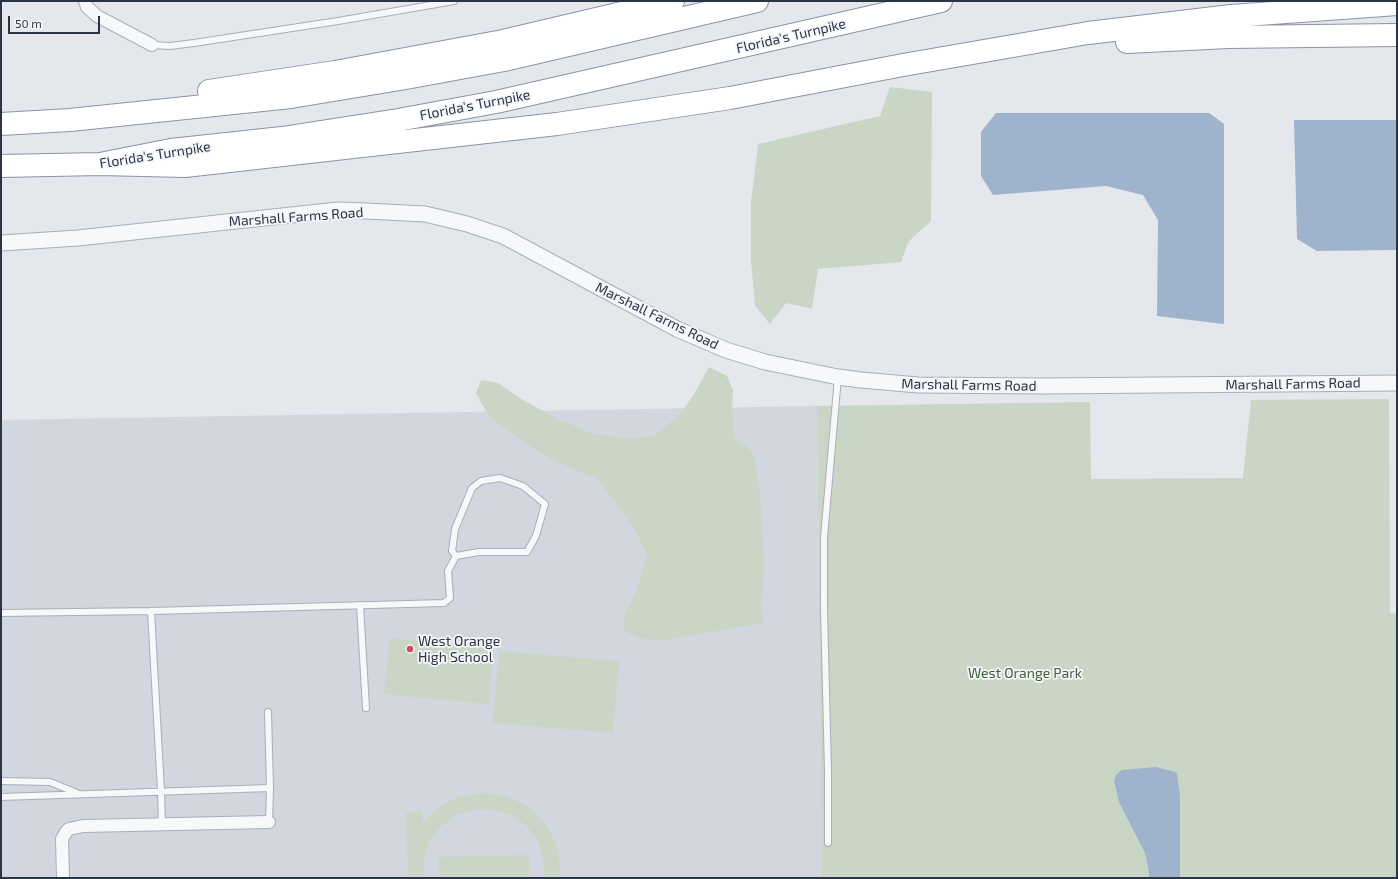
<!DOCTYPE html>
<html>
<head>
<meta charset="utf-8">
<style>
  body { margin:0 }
  #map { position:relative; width:1398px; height:879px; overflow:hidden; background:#e4e7ec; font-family:"Exo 2",sans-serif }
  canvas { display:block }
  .frame { position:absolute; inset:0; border:2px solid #2b3445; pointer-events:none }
  .scale { position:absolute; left:8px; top:16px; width:92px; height:18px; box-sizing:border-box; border:2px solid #2b3445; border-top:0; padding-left:5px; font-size:12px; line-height:14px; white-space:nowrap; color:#2b3445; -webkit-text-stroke:3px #f4f6f9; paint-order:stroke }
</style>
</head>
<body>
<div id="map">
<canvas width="1398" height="879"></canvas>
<div class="frame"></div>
<div class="scale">50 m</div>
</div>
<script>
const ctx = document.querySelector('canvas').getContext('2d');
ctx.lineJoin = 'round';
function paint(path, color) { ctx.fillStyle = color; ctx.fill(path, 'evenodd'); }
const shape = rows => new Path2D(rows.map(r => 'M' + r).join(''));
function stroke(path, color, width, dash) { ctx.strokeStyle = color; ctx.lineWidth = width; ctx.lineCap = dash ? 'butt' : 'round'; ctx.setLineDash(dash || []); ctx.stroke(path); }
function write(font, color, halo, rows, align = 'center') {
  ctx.font = font + ' "Exo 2",sans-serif'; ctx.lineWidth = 3.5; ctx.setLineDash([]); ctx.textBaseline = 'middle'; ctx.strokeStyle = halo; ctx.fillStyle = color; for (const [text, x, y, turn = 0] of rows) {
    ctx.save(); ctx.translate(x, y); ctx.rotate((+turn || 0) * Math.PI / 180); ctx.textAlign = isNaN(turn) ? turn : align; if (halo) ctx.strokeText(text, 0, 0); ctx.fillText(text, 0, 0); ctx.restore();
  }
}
const built = shape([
  [817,406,822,878,1,878,1,420]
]);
const green = shape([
  [890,87,932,92,931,221,908,242,901,262,818,269,812,309,786,303,770,324,755,306,751,260,751,202,758,144,880,116],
  [709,367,727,376,733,391,732,413,735,440,745,445,754,455,760,494,764,567,761,604,763,623,658,641,638,638,623,630,624,617,638,587,647,555,634,528,598,479,561,464,534,449,496,422,485,410,476,393,481,380,498,383,523,400,559,420,592,433,629,439,655,436,682,412,696,391],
  [1389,399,1390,613,1397,614,1397,878,822,878,817,406,1090,402,1091,479,1243,478,1251,400],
  [390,638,494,648,488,704,384,694],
  [499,651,619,661,613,733,493,723],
  [482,793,506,796,527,806,537,814,551,833,556,844,559,856,560,878,544,878,543,858,541,849,537,840,526,825,510,815,492,809,483,809,473,810,455,816,440,827,429,842,426,851,424,860,423,878,408,878,406,813,422,812,423,823,438,808,448,802,459,797],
  [529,855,529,878,439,878,439,857]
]);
const water = shape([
  [996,113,1209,113,1224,124,1224,324,1157,316,1158,220,1143,195,1106,186,993,195,981,176,981,132],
  [1294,120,1397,120,1397,250,1317,251,1297,239],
  [1156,767,1172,771,1177,773,1180,796,1180,878,1149,878,1149,872,1145,853,1119,802,1114,781,1116,775,1122,770]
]);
const service = shape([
  [152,45,170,46,194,43,338,21,454,1],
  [500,478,523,486,545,504,536,536,527,552,479,552,456,556,452,551,455,529,472,488,481,481,500,478],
  [360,605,366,708],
  [151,611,161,791,162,825],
  [1,613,151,611,444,603,450,598,448,571,456,556],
  [268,712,270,788,269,822],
  [1,781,50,782,77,793],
  [1,797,270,788],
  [828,843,828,772,824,609,824,537,838,377]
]);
const minor = shape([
  [85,1,87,7,97,16,152,45],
  [63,878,62,839,66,832,69,829,83,826,269,822]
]);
const tertiary = shape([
  [1,243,78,238,338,210,366,211,425,214,467,224,503,236,677,329,726,350,765,362,838,377,861,380,918,385,1042,386,1397,383]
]);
const motorway = shape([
  [1127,42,1228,37,1397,35],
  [209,91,335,72,503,41,673,1],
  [1,124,70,120,291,97,406,78,504,60,757,1],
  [100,164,185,166,557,124,730,98,903,65,1088,33,1231,16,1397,4],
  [1,166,100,164,171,150,282,138,398,120,496,102,941,1]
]);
const markers = [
  [410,649,4,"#d1495b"]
];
const streetNames = [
  ["Florida's Turnpike",791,36,-13],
  ["Florida's Turnpike",475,105,-11],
  ["Florida's Turnpike",155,155,-9],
  ["Marshall Farms Road",296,217,-4],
  ["Marshall Farms Road",657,316,26],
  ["Marshall Farms Road",1293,384,-1],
  ["Marshall Farms Road",969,385,1]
];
const poiNames = [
  ["West Orange",418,641],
  ["High School",418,657]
];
const parkNames = [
  ["West Orange Park",1025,673]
];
paint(built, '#d2d6de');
paint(green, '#c9d6c5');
paint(water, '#9fb4cc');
stroke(service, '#a9aeb7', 8);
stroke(minor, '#a9aeb7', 14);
stroke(tertiary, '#a9aeb7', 17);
stroke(motorway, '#8b94a3', 24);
stroke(service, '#f7f8fa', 6);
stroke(minor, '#f7f8fa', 12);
stroke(tertiary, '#f7f8fa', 15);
stroke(motorway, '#fff', 22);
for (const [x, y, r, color] of markers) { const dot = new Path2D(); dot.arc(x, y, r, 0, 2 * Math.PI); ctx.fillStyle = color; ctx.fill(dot); stroke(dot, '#f4f6f9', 1.5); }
write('14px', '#2b3445', '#f4f6f9', streetNames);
write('14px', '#2b3445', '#f4f6f9', poiNames, 'left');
write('14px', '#3f6138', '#f4f6f9', parkNames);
</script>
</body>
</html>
